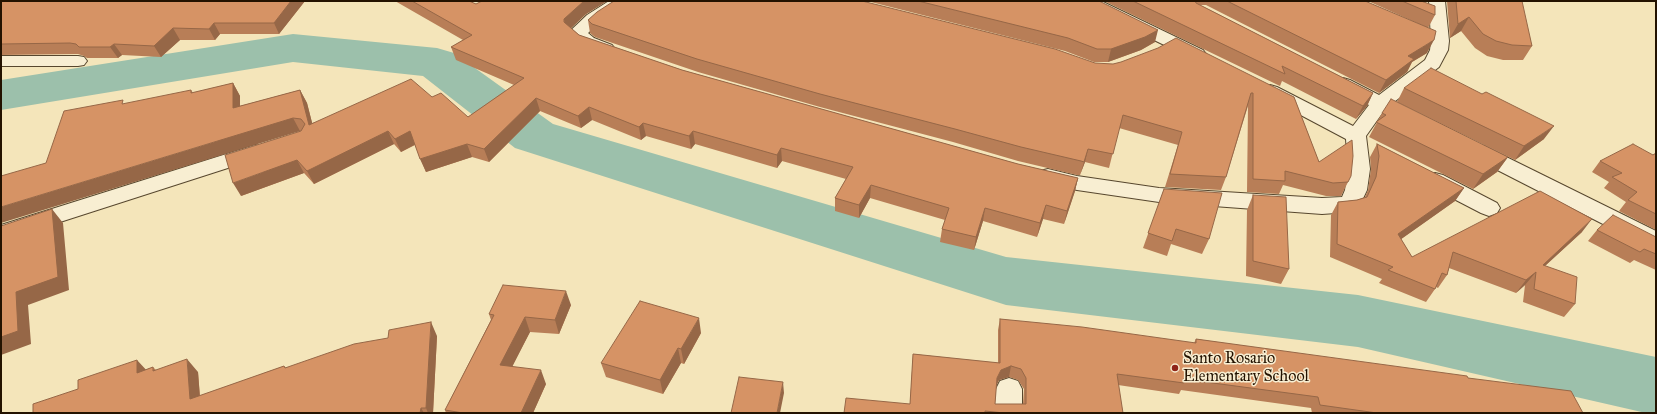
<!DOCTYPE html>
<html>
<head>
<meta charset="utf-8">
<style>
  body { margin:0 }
  #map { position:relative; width:1657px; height:414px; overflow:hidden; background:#f4e5ba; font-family:"IM FELL Great Primer",serif }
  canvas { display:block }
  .frame { position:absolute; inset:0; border:2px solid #231200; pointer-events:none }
</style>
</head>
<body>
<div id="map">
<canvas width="1657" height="414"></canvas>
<div class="frame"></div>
</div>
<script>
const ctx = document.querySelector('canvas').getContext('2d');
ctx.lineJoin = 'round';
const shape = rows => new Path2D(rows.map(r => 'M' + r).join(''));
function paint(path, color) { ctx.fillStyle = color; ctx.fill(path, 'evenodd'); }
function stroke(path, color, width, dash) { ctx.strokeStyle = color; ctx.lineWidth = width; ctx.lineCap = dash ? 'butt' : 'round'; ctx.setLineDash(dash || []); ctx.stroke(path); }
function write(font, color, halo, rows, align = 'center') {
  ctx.font = font + ' "IM FELL Great Primer",serif'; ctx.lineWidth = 3; ctx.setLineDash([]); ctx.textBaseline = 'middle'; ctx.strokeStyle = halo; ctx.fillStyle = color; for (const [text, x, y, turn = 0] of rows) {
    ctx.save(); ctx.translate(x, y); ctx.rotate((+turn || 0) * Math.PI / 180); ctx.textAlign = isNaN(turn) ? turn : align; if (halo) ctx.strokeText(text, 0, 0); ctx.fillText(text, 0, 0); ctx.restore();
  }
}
const river = shape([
  [293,34,437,48,454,53,553,124,1006,257,1358,295,1656,357,1656,413,1646,413,1358,347,1006,305,515,148,423,76,293,62,1,110,1,80,293,34]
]);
const minor = shape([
  [609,1,628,1,626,5,599,23,588,33,594,38,612,45,615,49,612,53,606,54,582,46,568,33,587,15,609,1],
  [1080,1,1101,1,1203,50,1206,54,1203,58,1197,59,1191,58,1082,5,1080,1],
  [1429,1,1445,1,1449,41,1448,50,1439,67,1394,102,1399,105,1402,109,1399,113,1392,115,1383,112,1366,136,1370,169,1367,190,1358,209,1350,212,1322,214,1159,202,1077,190,1040,181,1037,176,1040,171,1048,169,1077,176,1159,188,1322,198,1342,197,1345,190,1348,169,1346,139,1263,95,1260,91,1263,87,1270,85,1277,87,1353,126,1369,105,1336,88,1334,84,1336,80,1343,78,1350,80,1379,95,1425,60,1430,50,1431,41,1429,1],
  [1,56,78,56,84,57,87,61,84,65,78,66,1,66,1,56],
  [1477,144,1484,146,1656,231,1656,249,1648,247,1470,156,1467,151,1470,146,1477,144],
  [255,145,262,147,265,152,262,157,1,241,1,225,255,145],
  [1435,173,1443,175,1497,203,1500,208,1497,213,1489,216,1481,213,1427,185,1424,180,1427,175,1435,173],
  [1009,378,1018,381,1022,389,1022,413,994,413,996,389,1000,381,1009,378]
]);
const wall = shape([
  [1,1,305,1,279,34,220,34,215,40,180,40,161,57,122,55,118,58,87,58,84,56,78,54,1,55],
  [395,1,469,1,476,4,482,1,607,1,586,14,571,28,579,35,682,70,1018,164,1078,178,1075,191,1064,224,1043,219,1037,237,983,221,974,250,940,242,942,229,945,220,870,198,859,218,835,211,835,198,846,179,782,161,777,168,695,144,691,149,646,136,641,140,592,120,581,128,540,111,489,162,472,157,426,172,415,145,401,152,394,144,314,184,304,173,241,196,301,131,46,163,191,90,193,93,233,83,240,96,240,106,300,90,307,103,312,123,432,97,468,117,514,85,456,60,451,47,463,40],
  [867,1,1099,1,1155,42,1141,50,1108,62,1094,62,1065,51],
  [1104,1,1365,1,1427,53,1412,62,1407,72,1379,93,1206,5,1200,5,1373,93,1367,106,1356,119,1282,81,1280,86],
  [1368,1,1421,1,1435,15,1428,28],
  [1447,1,1520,1,1532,46,1523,60,1503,60,1487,56,1475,48,1461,31,1450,38],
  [588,20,1095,63,1294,97,1319,162,1348,182,1341,196,1326,196,1283,185,1279,194,1247,192,1248,106,1226,177,1221,190,1165,187,1178,145,1119,128,1109,168,1085,162,1080,175,1077,175,1018,161,953,142,820,107,698,72,595,37,590,33],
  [1404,88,1482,94,1544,139,1515,160,1397,102],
  [1382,113,1508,157,1497,172,1473,189,1369,137],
  [1377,144,1464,188,1455,201,1401,239,1412,257,1582,232,1545,266,1575,304,1564,317,1523,302,1525,285,1516,293,1449,268,1447,275,1438,288,1436,287,1435,289,1426,302,1379,283,1382,279,1330,257,1331,215,1338,202,1357,200,1365,197,1368,190,1371,169,1370,157],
  [1656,153,1656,230,1619,211,1626,202,1604,188,1609,182,1592,172,1600,161,1653,155],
  [1164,189,1209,239,1202,254,1171,244,1167,256,1143,248],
  [1253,195,1289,269,1281,284,1246,276,1247,210],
  [1597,230,1656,237,1656,270,1634,260,1630,263,1588,241],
  [571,305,559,334,530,332,512,366,546,384,533,413,446,413,445,410,491,320,489,314],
  [1000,319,1194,343,1196,339,1468,378,1583,413,1312,413,1311,408,1181,390,1179,394,1118,385,1123,413,844,413,910,404,913,354,998,363,998,330],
  [1009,377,1018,380,1024,389,1023,404,995,404,996,385,999,380],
  [701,333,684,364,681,363,663,394,606,377,601,363],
  [437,336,433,413,33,413,153,367,156,370,198,372,200,396,284,366,286,368]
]);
const shadedWall = shape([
  [291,1,305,1,279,34,274,23],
  [584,1,607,1,586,14,567,32,564,19],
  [1469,17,1461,31,1450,38,1458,24],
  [214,23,220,34,215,40,209,29],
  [173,28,180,40,161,57,154,46],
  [1158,30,1155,42,1141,50,1108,62,1111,49],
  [1434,40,1427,53,1412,62,1407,72,1379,93,1386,80,1408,56],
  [114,44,122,55,118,58,110,47],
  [233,83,240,96,240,121,233,108],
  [300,90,307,103,316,138,309,125],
  [1373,93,1367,106,1356,119,1363,106],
  [536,98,540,111,489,162,484,149],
  [589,107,592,120,581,128,578,116],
  [293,118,300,131,1,223,1,207],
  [643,123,646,136,641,140,639,127],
  [1554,126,1544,139,1515,160,1524,146],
  [388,131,394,144,314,184,307,171],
  [410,131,416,144,401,152,395,139],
  [693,131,695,144,691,149,689,136],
  [467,144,472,157,426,172,420,159],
  [781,148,782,161,777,168,777,155],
  [1088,149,1085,162,1080,175],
  [1508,157,1497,172,1473,189,1483,174],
  [297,160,304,173,241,196,233,183],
  [1078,178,1075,191,1064,224,1067,211],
  [871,185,870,198,859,218,859,205],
  [1464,188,1455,201,1390,247,1398,234],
  [1046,205,1043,219,1037,237,1040,223],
  [985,208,983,221,974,250,976,237],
  [52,209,63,223,69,290,28,305,31,344,1,355,1,337,16,292],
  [1592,219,1582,232,1535,275,1543,265],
  [1536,272,1525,285,1516,293,1526,280],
  [566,291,571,305,559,334,555,320],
  [525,317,530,332,506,379,500,365],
  [699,318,701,333,684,364,681,349],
  [431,322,437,336,433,413,428,413,426,408],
  [678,348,681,363,663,394,660,380],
  [187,359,198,372,201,413,190,399],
  [137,360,149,373,137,373],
  [1011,366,1009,377,999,380,995,389,997,378,1001,370],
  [541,370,546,384,533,413,521,413],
  [783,382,784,393,780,413,777,413],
  [421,408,424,413,420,413]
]);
const building = shape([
  [1,1,291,1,274,23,214,23,209,29,173,28,154,46,114,44,110,47,79,47,76,44,70,43,1,44,1,1],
  [412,1,469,1,476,4,482,1,584,1,564,19,564,22,579,35,682,70,1018,164,1078,178,1067,211,1046,205,1040,223,985,208,976,237,942,229,949,208,871,185,859,205,835,198,853,167,781,148,777,155,693,131,689,136,643,123,639,127,589,107,578,116,536,98,484,149,467,144,420,159,410,131,395,139,388,131,307,171,297,160,233,183,225,155,301,131,305,124,301,119,293,118,1,207,1,176,46,163,64,111,123,100,122,104,191,90,191,93,233,83,233,108,300,90,309,125,411,79,432,97,441,93,468,117,524,78,451,47,472,35,412,1],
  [614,1,862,1,1055,49,1095,63,1113,64,1121,62,1158,48,1176,38,1294,97,1319,162,1352,140,1353,156,1351,176,1348,182,1333,183,1285,171,1285,181,1253,179,1253,93,1251,93,1226,177,1170,174,1182,132,1123,115,1113,154,1088,149,1084,162,1081,161,1021,147,955,129,820,94,697,59,592,24,588,20,597,12,614,1],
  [918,1,1099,1,1158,30,1145,37,1111,49,1097,49,1068,38,918,1],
  [1133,1,1195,1,1196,3,1373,93,1363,106,1282,66,1285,74,1133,1],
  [1227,1,1365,1,1436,31,1434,40,1408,56,1414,59,1386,80,1227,1],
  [1402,1,1421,1,1435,6,1435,15,1402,1],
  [1456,1,1522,1,1532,46,1512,45,1496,41,1483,34,1469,17,1458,24,1456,1],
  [1431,68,1482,94,1486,92,1554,126,1524,146,1404,88,1431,68],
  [1391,99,1508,157,1483,174,1376,122,1386,115,1382,113,1391,99],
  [1377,144,1464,188,1398,234,1412,257,1540,191,1592,219,1543,265,1577,277,1575,304,1534,289,1536,272,1526,280,1453,252,1447,275,1442,273,1435,289,1388,270,1393,267,1337,244,1338,202,1357,200,1367,197,1376,177,1379,156,1377,144],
  [1633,144,1653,155,1656,153,1656,214,1628,200,1637,192,1612,177,1622,173,1600,161,1633,144],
  [1164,189,1222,193,1209,239,1176,229,1172,241,1148,233,1164,189],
  [1253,195,1286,197,1289,269,1253,261,1253,195],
  [52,209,58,277,16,292,18,331,1,337,1,226,52,209],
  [1613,215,1656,237,1656,254,1644,249,1640,252,1597,230,1613,215],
  [503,285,566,291,555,320,525,317,500,365,541,370,521,413,463,413,445,410,494,315,489,314,503,285],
  [640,301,699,318,681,349,678,348,660,380,601,363,640,301],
  [1000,319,1082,327,1196,343,1196,339,1467,376,1468,378,1571,391,1583,413,1377,413,1320,405,1318,397,1183,379,1184,383,1117,374,1123,413,1004,413,985,411,985,413,844,413,846,398,910,404,913,354,1000,363,1000,319],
  [1011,366,1021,369,1026,378,1026,404,995,404,997,378,1001,370,1011,366],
  [431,322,426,408,421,408,420,413,33,413,33,404,78,389,78,380,137,360,137,373,153,367,153,371,187,359,190,399,284,366,285,368,354,344,388,338,389,330,431,322],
  [739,377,783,382,777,413,731,413,739,377]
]);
const markers = [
  [1175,368,4,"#8f2418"]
];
const poiNames = [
  ["Santo Rosario",1183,359],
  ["Elementary School",1183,377]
];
paint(river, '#9cc0ab');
stroke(minor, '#57472e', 2);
paint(minor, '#f8eed2');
paint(wall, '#b87e57');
paint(shadedWall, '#966747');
paint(building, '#d69365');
stroke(building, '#966747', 1);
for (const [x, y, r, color] of markers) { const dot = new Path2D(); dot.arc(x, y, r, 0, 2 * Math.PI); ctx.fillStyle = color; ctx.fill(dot); stroke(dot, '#f8eed2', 1.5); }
write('16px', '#231200', '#f8eed2', poiNames, 'left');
</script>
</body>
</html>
